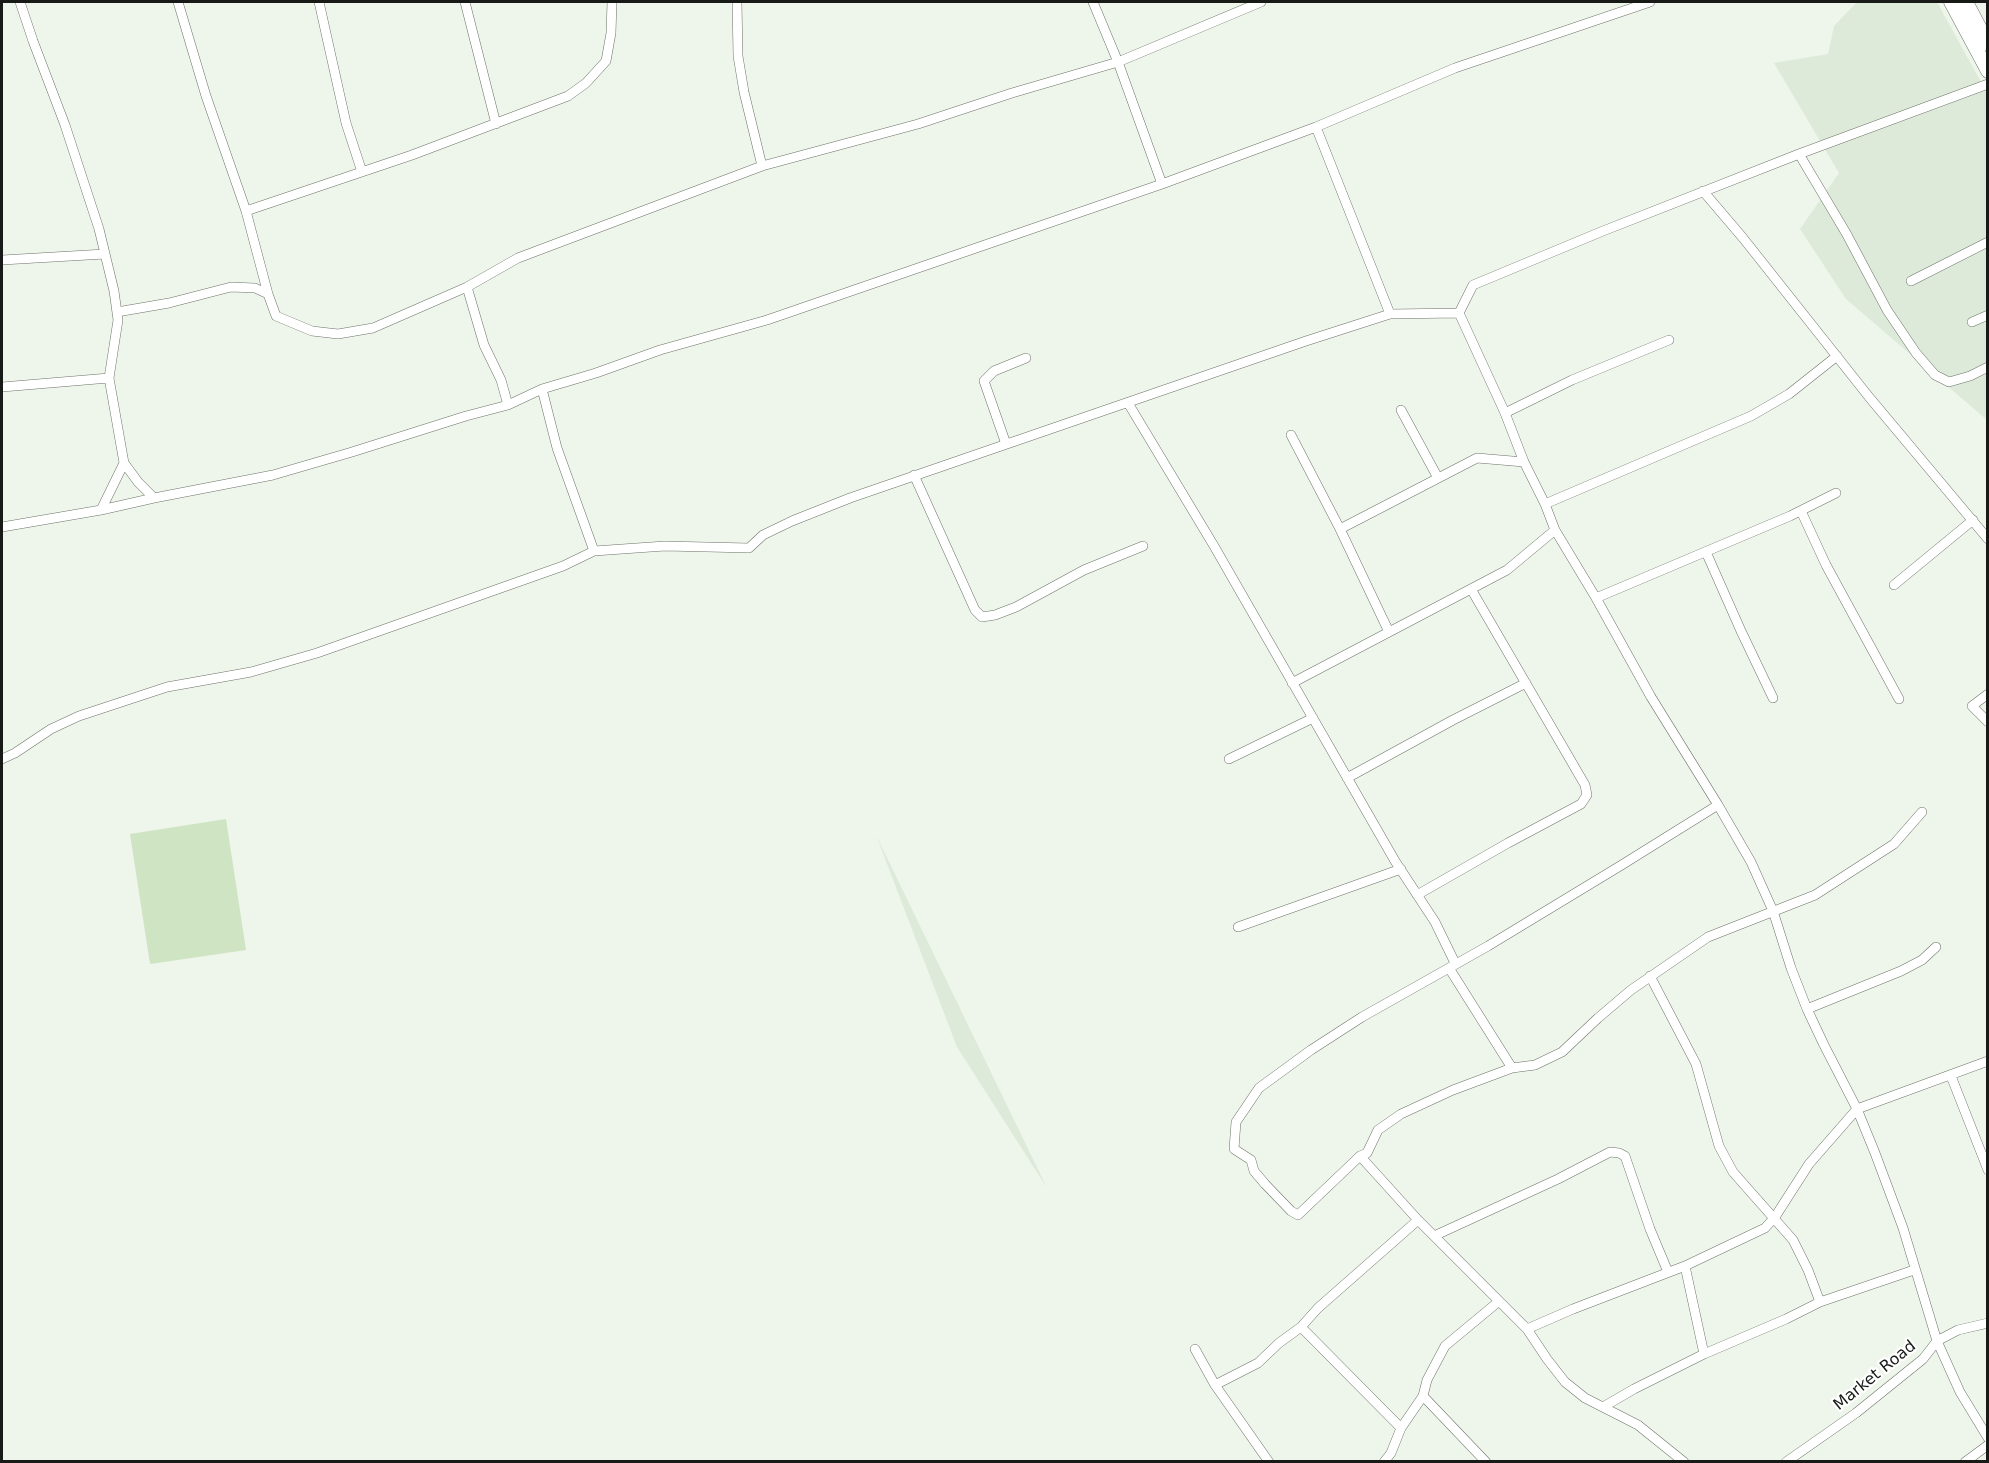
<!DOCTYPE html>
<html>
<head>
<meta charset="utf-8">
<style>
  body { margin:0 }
  #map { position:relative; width:1989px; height:1463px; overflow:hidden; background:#eef5ea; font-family:"DejaVu Sans",sans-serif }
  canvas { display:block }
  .frame { position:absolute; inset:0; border:3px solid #171a16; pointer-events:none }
</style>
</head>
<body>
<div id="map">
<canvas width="1989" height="1463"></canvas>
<div class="frame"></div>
</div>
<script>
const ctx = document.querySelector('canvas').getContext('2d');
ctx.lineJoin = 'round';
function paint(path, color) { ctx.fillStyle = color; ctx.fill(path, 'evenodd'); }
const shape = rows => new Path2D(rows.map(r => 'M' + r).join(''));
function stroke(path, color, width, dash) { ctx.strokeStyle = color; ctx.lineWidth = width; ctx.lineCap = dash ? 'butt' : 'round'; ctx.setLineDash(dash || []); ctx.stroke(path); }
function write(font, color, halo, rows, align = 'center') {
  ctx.font = font + ' "DejaVu Sans",sans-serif'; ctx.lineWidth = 4.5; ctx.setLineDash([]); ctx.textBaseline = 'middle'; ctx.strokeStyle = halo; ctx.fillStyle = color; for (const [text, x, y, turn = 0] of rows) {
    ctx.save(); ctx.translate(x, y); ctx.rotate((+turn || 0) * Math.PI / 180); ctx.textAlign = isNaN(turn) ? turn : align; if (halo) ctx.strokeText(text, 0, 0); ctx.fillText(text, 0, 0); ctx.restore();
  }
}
const built = shape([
  [1857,2,1937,2,1987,93,1987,420,1846,299,1800,229,1839,173,1774,63,1828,54,1834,26],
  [876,835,1047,1188,957,1047]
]);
const green = shape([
  [226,819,246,950,150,964,130,834]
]);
const minor = shape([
  [20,2,33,41,65,125,99,229,114,291,118,320,109,378,124,463,138,482,154,498],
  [178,2,206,96,246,211,268,294],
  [319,2,346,123,362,172],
  [465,2,496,124],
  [737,2,738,56,744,92,762,166],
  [1093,2,1118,62,1162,184],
  [1316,127,1390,314],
  [1799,154,1846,233,1887,310,1916,353,1935,375,1949,382,1970,376,1988,367],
  [1703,191,1743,238,1869,397,1988,539],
  [246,211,412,155,568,96,586,83,606,61,611,33,612,2],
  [2,260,105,254],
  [1911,281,1988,242],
  [467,287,484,345,501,380,508,405],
  [117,312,169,303,231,287,255,288,268,294,276,316,312,331,338,334,373,328,467,287,518,258,762,166,918,124,1012,93,1118,62,1261,2],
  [1459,313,1505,413,1524,462,1545,504,1555,530,1596,598,1651,697,1718,805,1751,862,1773,911,1791,968,1807,1009,1824,1045,1857,1109,1875,1153,1903,1228,1937,1341,1960,1392,1988,1438],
  [1972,322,1988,315],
  [2,387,109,378],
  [542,389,557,448,594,551],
  [1128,403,1214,546,1395,861,1435,922,1455,963],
  [1401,410,1438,478],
  [1505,413,1572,380,1669,340],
  [1291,435,1340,529,1389,632],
  [1006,444,984,381,994,371,1026,358],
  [914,475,975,610,982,617,995,615,1016,607,1084,570,1143,546],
  [1545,504,1751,416,1789,394,1837,356],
  [101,510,124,463],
  [1801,511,1826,565,1899,699],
  [2,527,101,510,154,498,273,475,352,452,466,416,508,405,542,389,596,373,660,350,767,320,1162,184,1316,127,1455,68,1650,2],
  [1340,529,1477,458,1524,462],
  [1706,552,1741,631,1773,698],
  [1894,585,1973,520],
  [1596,598,1790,516,1836,493],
  [1292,683,1507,570,1555,530],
  [1988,694,1972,706,1988,722],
  [2,759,15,753,51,729,79,716,167,687,251,672,317,653,563,566,594,551,665,546,749,548,763,535,792,521,850,498,1306,341,1390,314,1459,313,1473,285,1603,231,1799,154,1988,84],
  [1229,759,1313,718],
  [1347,778,1453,720,1526,683],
  [1718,805,1620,866,1488,946,1362,1017,1311,1050,1259,1088,1236,1122,1234,1149,1251,1160,1254,1171,1265,1184,1291,1211,1298,1215,1360,1156,1367,1153,1378,1130,1401,1114,1453,1090,1512,1068,1535,1065,1562,1052,1598,1018,1631,990,1708,937,1815,895,1894,844,1922,812],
  [1417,895,1508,843,1581,804,1587,795,1585,785,1471,589],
  [1238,927,1401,869],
  [1449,968,1512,1068],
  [1650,976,1696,1064,1719,1146,1733,1172,1793,1240,1808,1270,1820,1302],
  [1807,1009,1901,971,1922,960,1936,947],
  [1951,1076,1988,1170],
  [1360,1156,1418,1220,1527,1329,1547,1359,1565,1382,1585,1398,1638,1425,1684,1462],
  [1434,1236,1558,1179,1610,1152,1619,1153,1625,1156,1650,1229,1668,1272],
  [1685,1266,1704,1354],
  [1301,1327,1401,1428],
  [1527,1329,1573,1309,1685,1266,1765,1228,1775,1217,1809,1164,1857,1109,1988,1061],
  [1195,1349,1215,1385,1269,1462],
  [1215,1385,1258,1363,1279,1343,1301,1327,1318,1308,1418,1220],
  [1423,1396,1486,1462],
  [1603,1407,1634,1389,1704,1354,1786,1319,1820,1302,1914,1270],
  [1384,1462,1391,1453,1401,1428,1423,1396,1427,1380,1445,1346,1498,1302],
  [1786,1462,1856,1413,1923,1359,1937,1341,1958,1330,1988,1323],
  [1965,1462,1988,1445]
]);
const highway = shape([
  [1951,2,1988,71],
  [1966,2,1988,44]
]);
const streetNames = [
  ["Market Road",1875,1376,-39]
];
paint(built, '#deead9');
paint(green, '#cee4c3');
stroke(minor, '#6c7369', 10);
stroke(highway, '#6c7369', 15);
stroke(minor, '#fff', 9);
stroke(highway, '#fff', 14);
write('16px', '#171a16', '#fff', streetNames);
</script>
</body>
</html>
